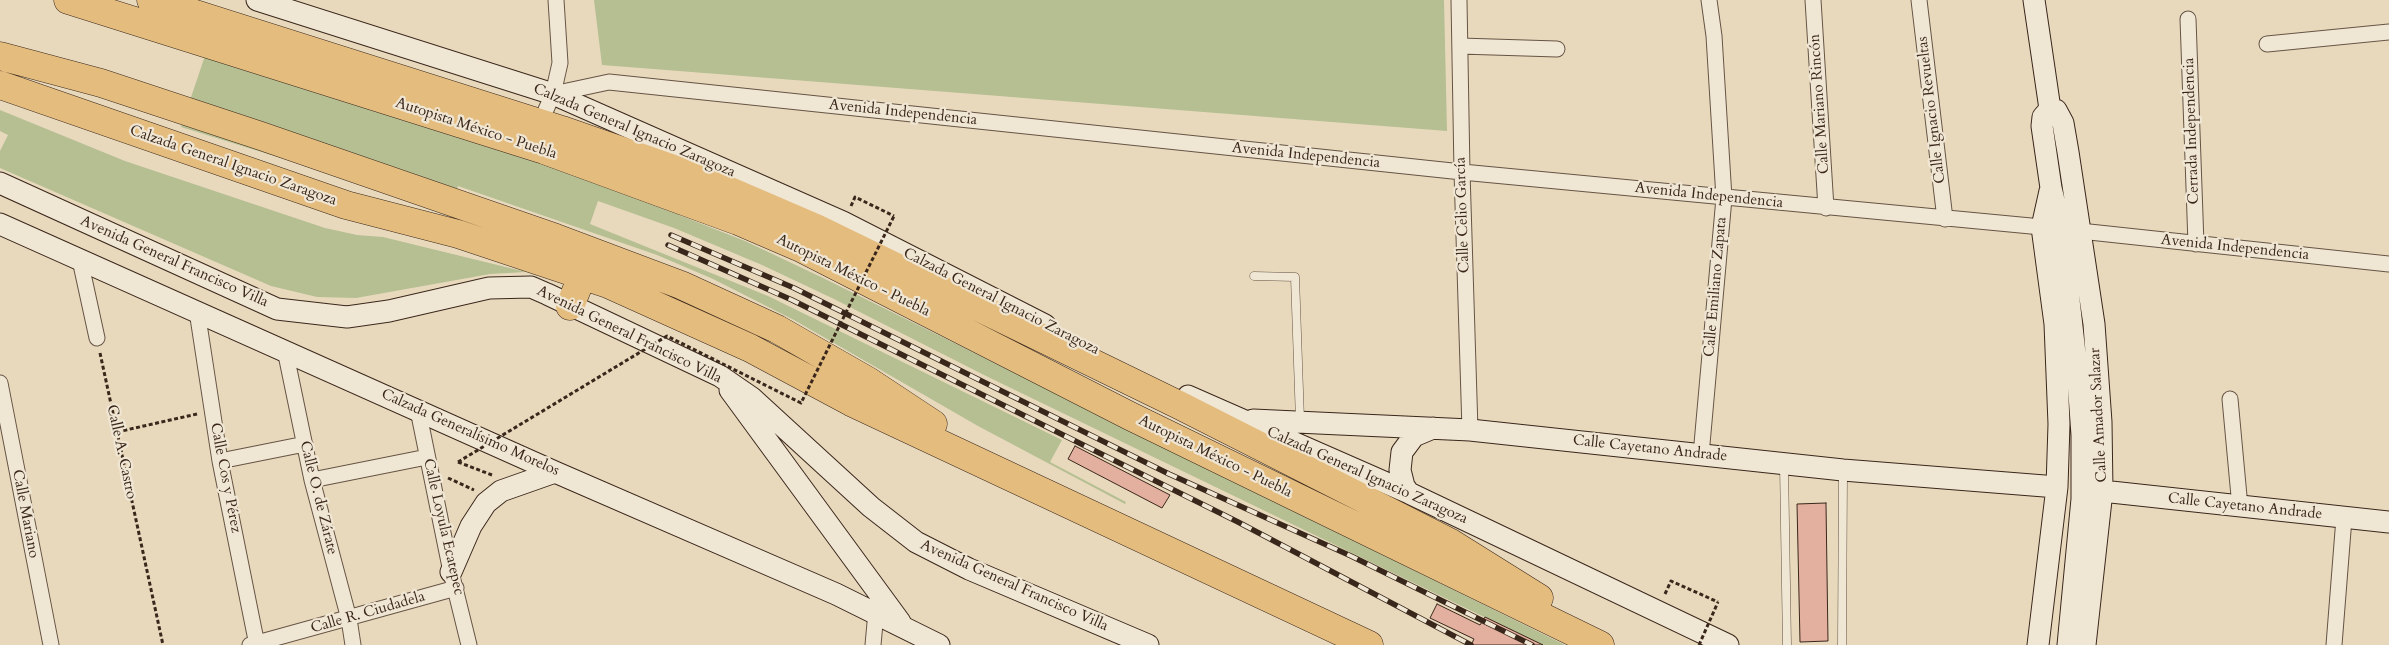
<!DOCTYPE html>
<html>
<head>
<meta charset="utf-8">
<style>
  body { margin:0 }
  canvas { display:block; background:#e8d9bd }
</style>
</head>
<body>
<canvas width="2389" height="645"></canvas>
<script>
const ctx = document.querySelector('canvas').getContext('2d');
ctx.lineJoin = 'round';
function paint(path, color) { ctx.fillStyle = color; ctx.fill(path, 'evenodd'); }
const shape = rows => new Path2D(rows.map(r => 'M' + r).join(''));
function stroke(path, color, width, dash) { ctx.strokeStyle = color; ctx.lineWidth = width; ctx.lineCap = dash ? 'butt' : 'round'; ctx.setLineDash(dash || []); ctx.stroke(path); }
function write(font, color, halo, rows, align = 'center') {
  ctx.font = font + ' Cardo,serif'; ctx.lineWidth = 4.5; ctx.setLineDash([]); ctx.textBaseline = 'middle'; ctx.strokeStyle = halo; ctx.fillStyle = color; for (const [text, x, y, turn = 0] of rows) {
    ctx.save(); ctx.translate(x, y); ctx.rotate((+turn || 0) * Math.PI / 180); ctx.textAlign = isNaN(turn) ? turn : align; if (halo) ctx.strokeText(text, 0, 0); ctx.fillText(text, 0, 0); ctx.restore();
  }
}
const green = shape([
  [594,0,1444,0,1447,131,602,65],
  [214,29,691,186,679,215,745,241,821,277,1565,645,1542,645,986,376,834,299,762,265,674,228,598,201,590,224,768,296,1062,440,1050,462,1126,502,1125,504,978,426,794,320,713,279,657,255,458,186,451,211,181,127],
  [0,110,125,161,325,228,357,235,383,237,526,272,490,274,356,298,317,297,271,286,0,168,0,151,8,135,0,131]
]);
const building = shape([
  [1075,446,1170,495,1162,508,1068,459,1075,446],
  [1826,503,1828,641,1800,642,1797,504,1826,503],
  [1437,604,1480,625,1485,617,1543,645,1471,645,1474,639,1430,618,1437,604]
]);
const path = shape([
  [851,206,855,197,894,216],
  [100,353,163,645],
  [117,432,197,414],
  [458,462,492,475],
  [448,478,474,490],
  [1665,594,1671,581,1718,602]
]);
const lane = shape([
  [1254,276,1295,277,1300,420],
  [1784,465,1787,645],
  [1842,645,1843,472]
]);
const street = shape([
  [1459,0,1462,172,1470,430],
  [1813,0,1826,208],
  [1919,0,1945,219],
  [2188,19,2196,244],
  [2267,44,2389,32],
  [1460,46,1557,49],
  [553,94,609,82,1462,172,2052,228],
  [540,123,553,94,560,63,556,0],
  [2080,231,2389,264],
  [80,260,97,338],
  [197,311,220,461,257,645],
  [285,350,312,480,349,619,353,645],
  [0,383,51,645],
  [2230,399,2240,507],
  [418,410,451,572,469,645],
  [1701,455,1724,198,1714,36,1709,0],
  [220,461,305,444],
  [312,480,427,457],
  [250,645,456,588],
  [873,645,876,612],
  [2334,645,2344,518]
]);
const secondary = shape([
  [257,0,553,94,843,222,1045,325],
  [2034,0,2050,109],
  [2050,109,2056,110,2063,123,2068,152,2094,324,2101,422,2102,491,2085,645],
  [2050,109,2043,117,2042,126,2051,188,2061,229,2078,380,2082,435,2082,499,2068,645],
  [0,183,277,309,347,317,389,311,489,288,531,287,547,294,720,376,752,398,871,507,916,542,969,569,1148,645],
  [0,224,555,472,836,594,939,645],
  [730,390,900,622],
  [1188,396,1409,493,1728,645],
  [1253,420,1470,430,1843,470,2057,487],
  [2102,491,2389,522],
  [1409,493,1404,486,1400,470,1402,452,1414,436,1433,428],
  [451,572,471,526,486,503,501,491,555,472],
  [2038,645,2057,487,2059,424,2055,324,2042,227,2050,191]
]);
const highway = shape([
  [68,0,544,150,738,221,803,249,1130,416,1600,645],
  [151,0,562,130,702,179,816,228,1181,406,1451,543,1539,598],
  [0,56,101,83,261,136,556,238,681,285,777,329,868,381,933,424],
  [0,85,346,205,458,234,608,284,750,348,851,402,1369,645],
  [570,306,583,274]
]);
const rail = shape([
  [671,235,794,288,1169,474,1351,556,1532,645],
  [668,245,792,300,1238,522,1471,645]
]);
const pathBridge = shape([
  [458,462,667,336,801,403,894,216],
  [1699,645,1718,602]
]);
const streetNames = [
  ["Calle Mariano Rincón",1820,104,-94],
  ["Calle Ignacio Revueltas",1932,110,-97],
  ["Avenida Independencia",903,113,6],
  ["Autopista México - Puebla",476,129,18],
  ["Calzada General Ignacio Zaragoza",634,131,23],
  ["Cerrada Independencia",2192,131,-92],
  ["Avenida Independencia",1306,156,6],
  ["Calzada General Ignacio Zaragoza",233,166,19],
  ["Avenida Independencia",1709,196,6],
  ["Calle Celio García",1463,215,-92],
  ["Avenida Independencia",2235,248,6],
  ["Avenida General Francisco Villa",174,262,24],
  ["Autopista México - Puebla",853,276,26],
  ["Calle Emiliano Zapata",1716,287,-85],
  ["Calzada General Ignacio Zaragoza",1001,302,27],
  ["Avenida General Francisco Villa",629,335,26],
  ["Calle Amador Salazar",2099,415,-93],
  ["Calzada Generalísimo Morelos",470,433,24],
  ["Calle Cayetano Andrade",1650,449,6],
  ["Calle A. Castro",121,452,78],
  ["Autopista México - Puebla",1215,457,26],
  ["Calzada General Ignacio Zaragoza",1367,476,24],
  ["Calle Cos y Pérez",225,478,79],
  ["Calle O. de Zárate",318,498,76],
  ["Calle Cayetano Andrade",2245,507,6],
  ["Calle Mariano",25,514,79],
  ["Calle Loyula Ecatepec",443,527,77],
  ["Avenida General Francisco Villa",1014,586,24],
  ["Calle R. Ciudadela",368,613,-16]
];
paint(green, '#b5bf92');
paint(building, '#e3af9e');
stroke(building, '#3a271b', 1);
stroke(lane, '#665444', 9);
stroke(street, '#665444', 17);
stroke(secondary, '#3a271b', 23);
stroke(highway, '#3a271b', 29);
stroke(path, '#3a271b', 3, [4, 2.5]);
stroke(lane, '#f0e6d4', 8);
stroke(street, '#f0e6d4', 15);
stroke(secondary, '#f0e6d4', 21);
stroke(highway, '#e4bc7e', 28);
stroke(rail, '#3a271b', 5.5);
stroke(rail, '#f0e6d4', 4, [11]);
stroke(pathBridge, '#3a271b', 3, [4, 2.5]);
write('15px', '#3a271b', '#f0e6d4', streetNames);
</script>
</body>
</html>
